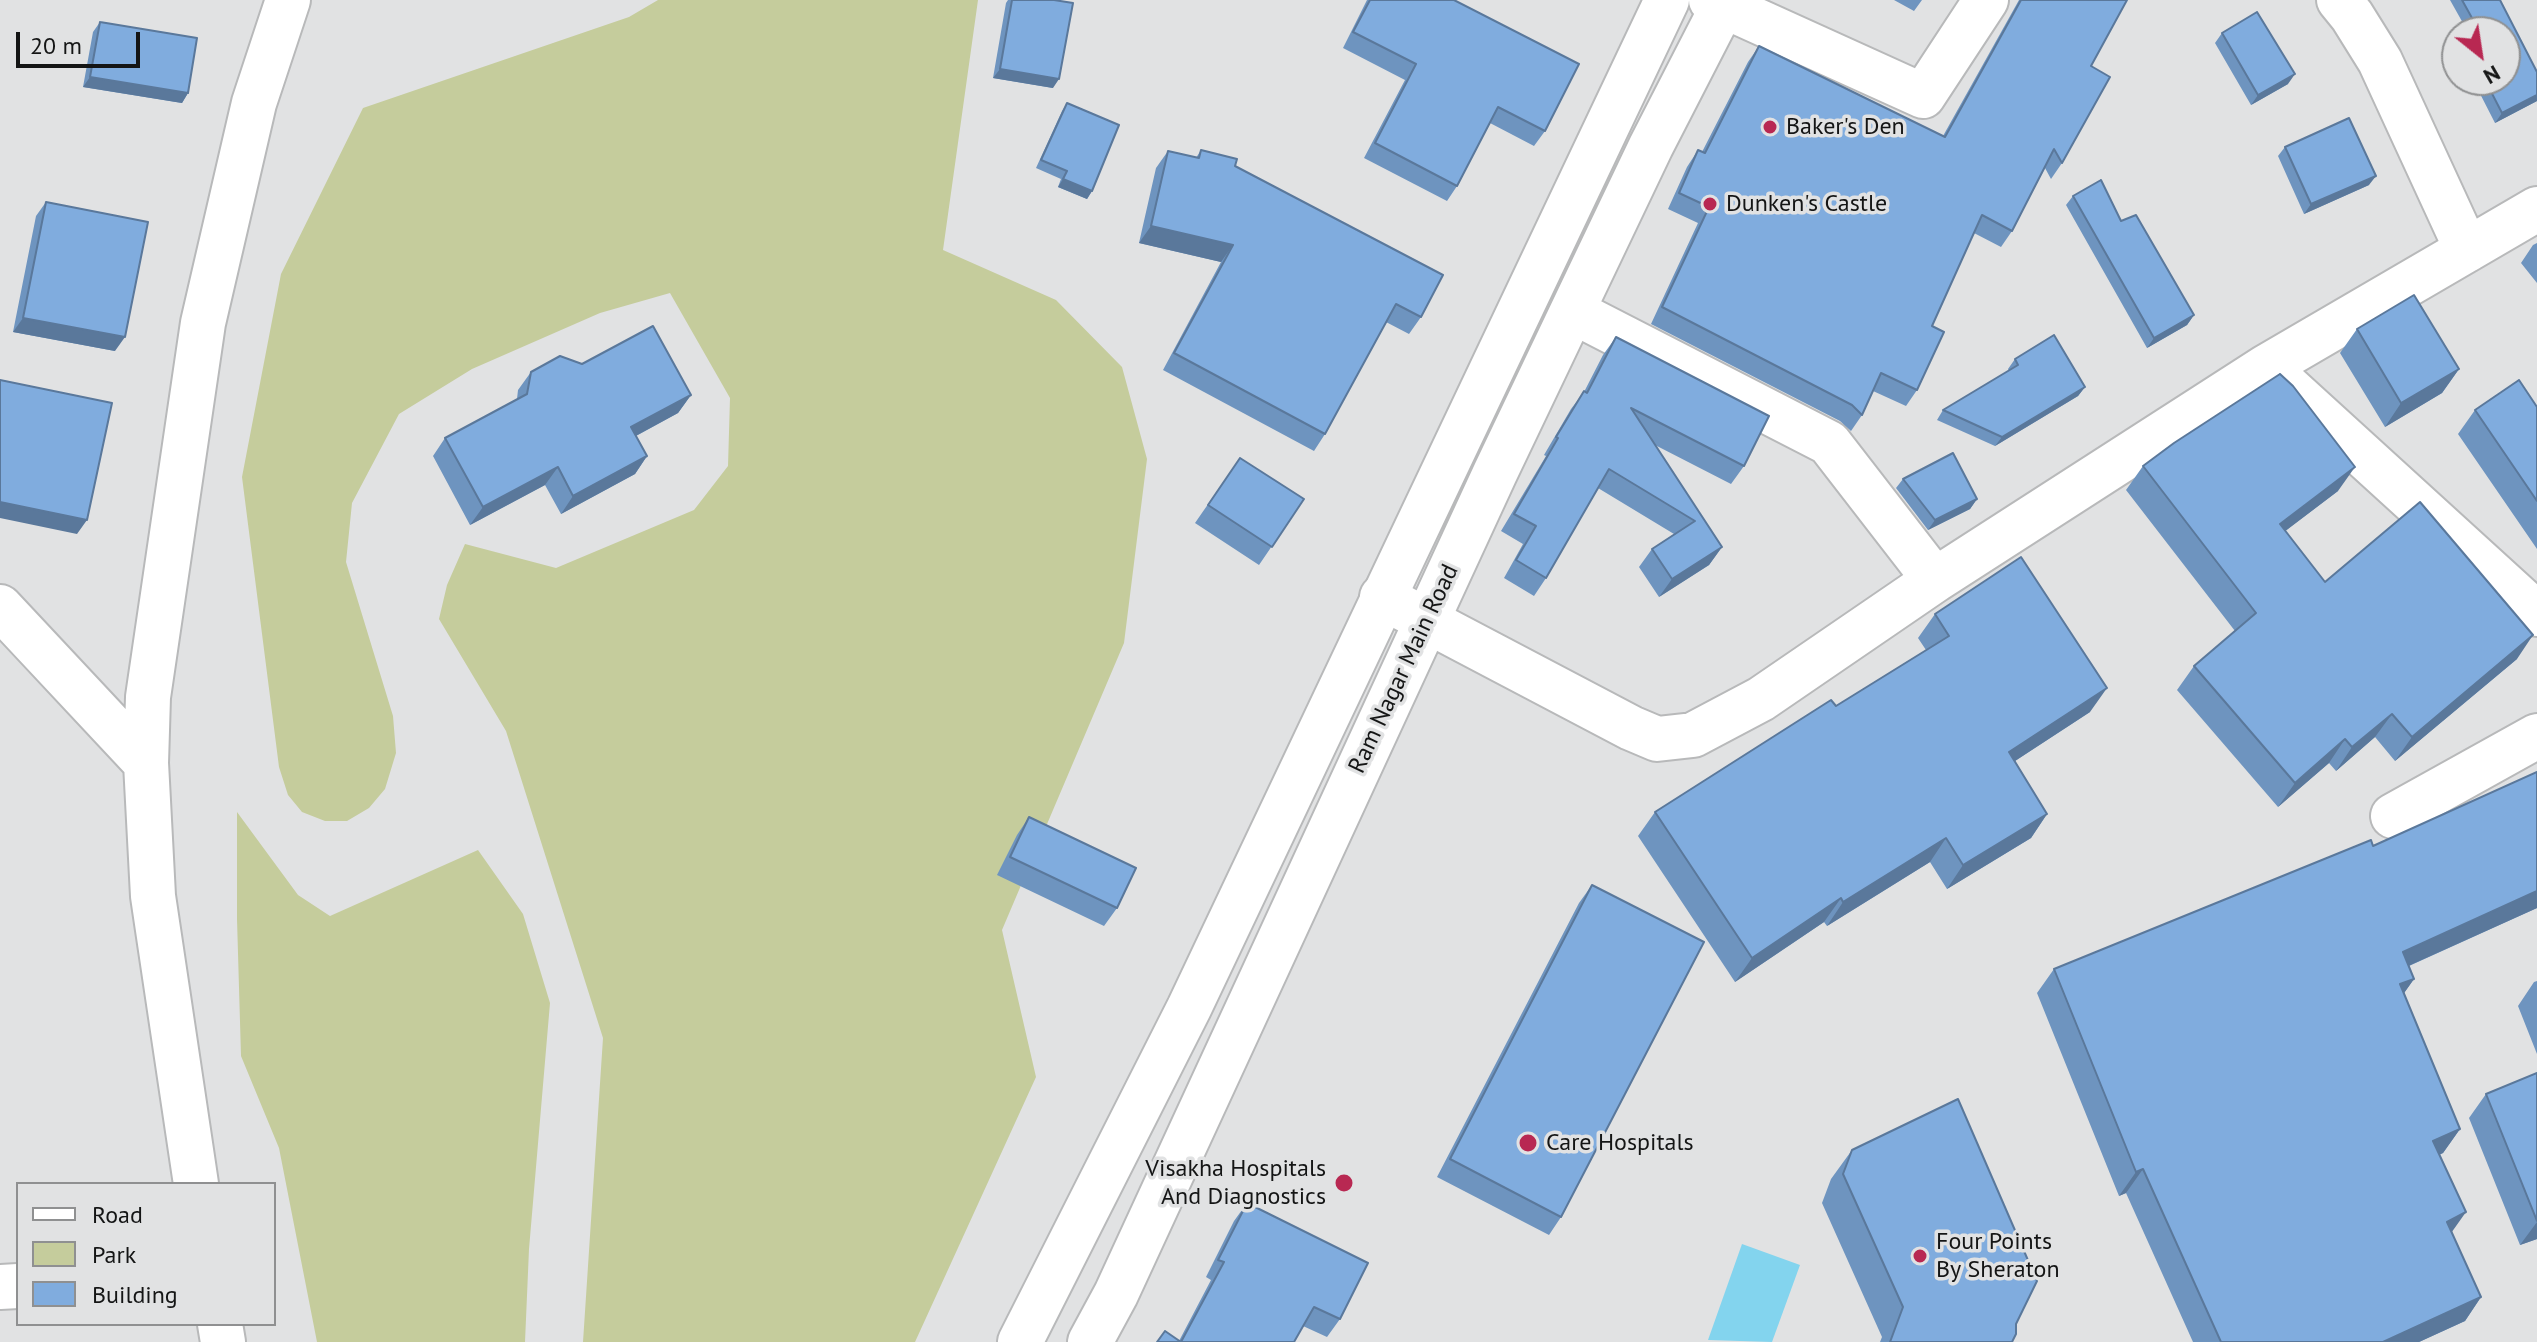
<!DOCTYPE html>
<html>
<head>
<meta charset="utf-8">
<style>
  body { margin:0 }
  #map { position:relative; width:2537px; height:1342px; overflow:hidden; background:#e1e2e3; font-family:"PT Sans",sans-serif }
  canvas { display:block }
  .legend { position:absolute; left:16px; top:1182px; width:260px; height:144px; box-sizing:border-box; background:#e1e2e3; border:2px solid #8f9091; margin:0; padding:10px 14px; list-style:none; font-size:24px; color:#141515 }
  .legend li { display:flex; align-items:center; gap:16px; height:40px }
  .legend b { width:40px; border:2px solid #8f9091 }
  .north { position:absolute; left:2441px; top:16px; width:80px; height:80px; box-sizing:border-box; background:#e1e2e3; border:2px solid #8f9091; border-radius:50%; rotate:150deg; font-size:22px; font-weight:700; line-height:32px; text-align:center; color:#141515 }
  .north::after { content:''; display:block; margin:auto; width:28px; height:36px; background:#b82852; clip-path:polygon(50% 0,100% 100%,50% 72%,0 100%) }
  .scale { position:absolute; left:16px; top:32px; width:124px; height:36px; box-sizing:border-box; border:4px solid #141515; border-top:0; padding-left:10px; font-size:24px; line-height:28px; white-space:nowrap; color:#141515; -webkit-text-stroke:6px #e1e2e3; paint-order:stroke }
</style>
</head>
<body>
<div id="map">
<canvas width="2537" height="1342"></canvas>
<ul class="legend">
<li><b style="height:10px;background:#fff"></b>Road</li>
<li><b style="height:22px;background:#c5cc9c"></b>Park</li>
<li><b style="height:22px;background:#80acde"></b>Building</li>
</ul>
<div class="north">N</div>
<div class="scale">20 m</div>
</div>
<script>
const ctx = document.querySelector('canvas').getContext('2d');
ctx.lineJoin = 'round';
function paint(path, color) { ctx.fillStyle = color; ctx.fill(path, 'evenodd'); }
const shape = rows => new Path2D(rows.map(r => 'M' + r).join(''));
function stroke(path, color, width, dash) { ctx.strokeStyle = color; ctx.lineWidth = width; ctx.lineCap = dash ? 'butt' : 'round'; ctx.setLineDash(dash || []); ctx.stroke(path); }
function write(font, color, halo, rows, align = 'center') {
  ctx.font = font + ' "PT Sans",sans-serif'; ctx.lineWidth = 7; ctx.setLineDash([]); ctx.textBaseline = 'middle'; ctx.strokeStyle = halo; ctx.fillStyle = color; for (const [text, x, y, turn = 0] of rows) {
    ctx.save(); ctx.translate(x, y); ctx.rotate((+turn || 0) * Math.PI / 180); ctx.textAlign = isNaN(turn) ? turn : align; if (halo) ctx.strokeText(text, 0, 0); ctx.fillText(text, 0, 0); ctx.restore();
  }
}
const green = shape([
  [658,0,978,0,943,250,1056,300,1122,367,1147,459,1124,643,1002,930,1036,1077,915,1342,583,1342,603,1038,506,731,439,619,447,585,465,544,556,568,694,510,728,466,730,398,670,293,600,313,472,369,399,414,352,503,346,562,393,716,396,753,385,789,369,808,347,821,325,821,302,812,288,795,279,767,242,477,281,274,363,108,629,17],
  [237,812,298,895,330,916,478,850,523,914,550,1003,529,1249,525,1342,317,1342,279,1148,241,1056,237,919]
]);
const water = shape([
  [1742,1244,1800,1265,1772,1342,1708,1340]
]);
const minor = shape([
  [1711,0,1923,96,1986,0],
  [2339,0,2352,16,2380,61,2467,250],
  [1574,312,1829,443,1935,580],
  [2266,367,2537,209],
  [1382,597,1631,728,1657,739,1693,735,1761,699,1935,580,2266,367,2537,614],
  [0,607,146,763],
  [2393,816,2537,736],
  [196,1184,153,896,146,763,148,697,203,323,254,103,288,0],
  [0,1287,18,1286],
  [220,1324,223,1342]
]);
const major = shape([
  [1020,1342,1189,1008,1667,0],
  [1090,1342,1116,1294,1495,473,1651,146,1726,0]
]);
const wall = shape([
  [1008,0,1054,0,1053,88,993,78,1006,3],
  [1367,0,1454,0,1545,131,1534,146,1490,123,1457,186,1447,201,1364,158,1405,80,1343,48],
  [1894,0,1922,0,1914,11],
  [2019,0,2127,0,2091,66,2062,163,2051,179,2045,168,2012,231,2001,247,1974,233,1932,326,1917,390,1906,406,1873,391,1862,415,1851,431,1840,421,1651,324,1698,223,1668,209,1687,167,1698,150,1702,152,1748,62,1759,46,1943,136],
  [2450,0,2500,0,2537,72,2537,101,2495,123,2473,80,2505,80,2468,32],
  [100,22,188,93,182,103,83,87,93,32],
  [2222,33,2288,84,2251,105,2215,43],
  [1067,103,1092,191,1087,199,1058,187,1061,179,1036,168,1062,111],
  [2285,147,2369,185,2304,214,2278,156],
  [1201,150,1235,166,1421,317,1409,334,1386,322,1325,434,1314,451,1163,370,1221,262,1139,243,1156,168,1168,151,1196,158],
  [2073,196,2194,315,2187,325,2147,348,2066,205],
  [46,202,115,351,13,332,36,216],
  [2537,243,2537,283,2521,263,2533,245],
  [2357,329,2459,369,2442,393,2385,427,2340,353],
  [1616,337,1744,466,1731,484,1655,445,1722,547,1709,565,1659,597,1639,567,1652,549,1674,534,1598,488,1546,578,1534,596,1504,578,1523,544,1501,531,1546,456,1544,455,1571,409,1584,392,1603,355],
  [2015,359,2085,387,2078,396,1995,446,1937,420,1943,410,2009,371,2008,369],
  [582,364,691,395,678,413,636,436,647,456,635,474,561,514,545,485,470,525,433,456,445,438,517,399,518,390,531,372],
  [2537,407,2537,549,2458,434,2475,410],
  [1240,458,1304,499,1259,565,1195,523],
  [2143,466,2338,491,2285,531,2325,582,2517,659,2395,761,2375,737,2336,771,2329,763,2278,807,2177,690,2194,666,2235,631,2126,490],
  [1903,479,1977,499,1970,509,1928,530,1896,488],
  [1935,614,2090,712,2015,761,2047,814,2031,838,1947,889,1930,862,1827,926,1824,922,1735,982,1638,836,1655,812,1836,706,1926,650,1918,638],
  [2537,772,2537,908,2409,966,2414,979,2404,993,2460,1129,2443,1153,2439,1155,2452,1233,2481,1297,2465,1321,2419,1342,2193,1342,2126,1193,2119,1196,2037,993,2054,969,2373,846],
  [1029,817,1117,908,1104,926,997,875,1017,835],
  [1592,885,1561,1217,1549,1235,1437,1177,1579,903],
  [2537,981,2537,1054,2518,1006,2534,982],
  [2537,1073,2537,1239,2520,1245,2469,1118,2486,1094],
  [1852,1150,2016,1324,2012,1342,1880,1342,1882,1337,1822,1203,1831,1179],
  [1247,1203,1340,1319,1327,1337,1303,1326,1294,1342,1157,1342,1179,1341,1211,1280,1206,1277,1234,1221]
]);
const shadedWall = shape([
  [1000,69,1059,79,1053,88,993,78],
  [2295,74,2288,84,2251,105,2258,95],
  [90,77,188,93,182,103,83,87],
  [2537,95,2537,101,2495,123,2502,113],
  [2376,176,2369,185,2304,214,2311,204],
  [1063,179,1092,191,1087,199,1058,187],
  [1151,226,1233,245,1221,262,1139,243],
  [2194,315,2187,325,2147,348,2154,338],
  [23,318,125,337,115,351,13,332],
  [2459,369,2442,393,2385,427,2401,403],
  [2085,387,2078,396,1995,446,2002,437],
  [691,395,678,413,619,445,631,427],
  [647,456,635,474,561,514,573,496],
  [558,467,545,485,470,525,483,507],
  [2355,467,2338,491,2263,548,2280,524],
  [1977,499,1970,509,1928,530,1935,520],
  [0,502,87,520,77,534,0,518],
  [1722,547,1709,565,1659,597,1672,579],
  [2533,635,2517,659,2395,761,2412,737],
  [2107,688,2090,712,1992,776,2009,752],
  [2392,714,2375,737,2336,771,2352,747],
  [2345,739,2329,763,2278,807,2295,783],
  [2047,814,2031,838,1947,889,1963,865],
  [1946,838,1930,862,1827,926,1843,902],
  [2537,891,2537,908,2386,976,2403,952],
  [1841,898,1824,922,1735,982,1752,958],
  [2414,979,2397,1003,2400,984],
  [2460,1129,2443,1153,2416,1165,2433,1141],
  [2143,1169,2126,1193,2119,1196,2136,1172],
  [2466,1212,2449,1236,2447,1222],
  [2537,1222,2537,1239,2520,1245],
  [2481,1297,2465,1321,2419,1342,2383,1342]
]);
const building = shape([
  [1012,0,1054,0,1073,3,1059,79,1000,69,1012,0],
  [1370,0,1454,0,1579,64,1545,131,1498,107,1457,186,1375,143,1416,64,1353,32,1370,0],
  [2021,0,2127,0,2091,66,2110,77,2062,163,2054,149,2012,231,1982,215,1932,326,1944,332,1917,390,1881,373,1862,415,1852,405,1662,307,1709,207,1679,193,1698,150,1705,153,1759,46,1945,137,2021,0],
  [2462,0,2500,0,2537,72,2537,95,2502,113,2485,80,2505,80,2505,32,2468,32,2477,27,2462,0],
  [2257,12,2295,74,2258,95,2222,33,2257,12],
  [100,22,197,38,188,93,90,77,100,22],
  [1067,103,1119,125,1092,191,1063,179,1067,171,1041,160,1067,103],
  [2349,118,2376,176,2311,204,2285,147,2349,118],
  [1201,150,1237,159,1235,166,1443,275,1421,317,1396,304,1325,434,1174,353,1233,245,1151,226,1168,151,1199,158,1201,150],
  [2101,180,2121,221,2136,215,2194,315,2154,338,2073,196,2101,180],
  [46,202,148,222,125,337,23,318,46,202],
  [2414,295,2459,369,2401,403,2357,329,2414,295],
  [653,326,691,395,631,427,647,456,573,496,558,467,483,507,445,438,527,394,531,372,560,356,582,364,653,326],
  [2054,335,2085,387,2002,437,1943,410,2018,365,2015,359,2054,335],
  [1616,337,1769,416,1744,466,1631,408,1722,547,1672,579,1652,549,1695,521,1609,469,1546,578,1516,560,1536,526,1514,514,1558,438,1556,437,1584,391,1587,393,1616,337],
  [2280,374,2293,386,2355,467,2280,524,2325,582,2420,502,2533,635,2412,737,2392,714,2352,747,2345,739,2295,783,2194,666,2256,613,2143,466,2174,443,2280,374],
  [0,380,112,403,87,520,0,502,0,380],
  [2519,380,2537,407,2537,501,2475,410,2519,380],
  [1953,453,1977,499,1935,520,1903,479,1953,453],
  [1240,458,1304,499,1272,547,1208,505,1240,458],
  [2021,557,2107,688,2009,752,2047,814,1963,865,1946,838,1843,902,1841,898,1752,958,1655,812,1831,700,1836,706,1949,636,1935,614,2021,557],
  [2537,772,2537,891,2403,952,2414,979,2400,984,2460,1129,2433,1141,2466,1212,2447,1222,2481,1297,2383,1342,2221,1342,2143,1169,2136,1172,2054,969,2371,840,2373,846,2537,772],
  [1029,817,1136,868,1117,908,1010,857,1029,817],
  [1592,885,1704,942,1561,1217,1450,1159,1592,885],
  [2537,1073,2537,1221,2486,1094,2537,1073],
  [1958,1099,2037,1281,2016,1324,2016,1334,2012,1342,1890,1342,1903,1307,1843,1174,1852,1150,1958,1099],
  [1247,1203,1368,1263,1340,1319,1314,1307,1294,1342,1181,1342,1224,1262,1218,1260,1247,1203],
  [1165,1331,1181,1342,1157,1342,1165,1331]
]);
const markers = [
  [1770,127,8,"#b82852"],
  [1710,204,8,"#b82852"],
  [1528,1143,10,"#b82852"],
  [1344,1183,10,"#b82852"],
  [1920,1256,8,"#b82852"]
];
const poiNames = [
  ["Baker's Den",1786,127],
  ["Dunken's Castle",1726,204],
  ["Care Hospitals",1546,1143],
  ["Visakha Hospitals",1326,1169,"right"],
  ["And Diagnostics",1326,1197,"right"],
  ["Four Points",1936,1242],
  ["By Sheraton",1936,1270]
];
const streetNames = [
  ["Ram Nagar Main Road",1404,669,-65]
];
paint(green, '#c5cc9c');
paint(water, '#83d4ee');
stroke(minor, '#b8b9ba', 48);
stroke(major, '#b8b9ba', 48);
stroke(minor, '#fff', 44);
stroke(major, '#fff', 44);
paint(wall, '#6e94bf');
paint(shadedWall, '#5a789b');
paint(building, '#80acde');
stroke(building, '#5a789b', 2);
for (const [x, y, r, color] of markers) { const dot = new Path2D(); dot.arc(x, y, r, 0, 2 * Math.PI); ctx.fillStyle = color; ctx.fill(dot); stroke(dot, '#e1e2e3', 3); }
write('24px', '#141515', '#e1e2e3', poiNames, 'left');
write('24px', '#141515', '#e1e2e3', streetNames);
</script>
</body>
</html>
